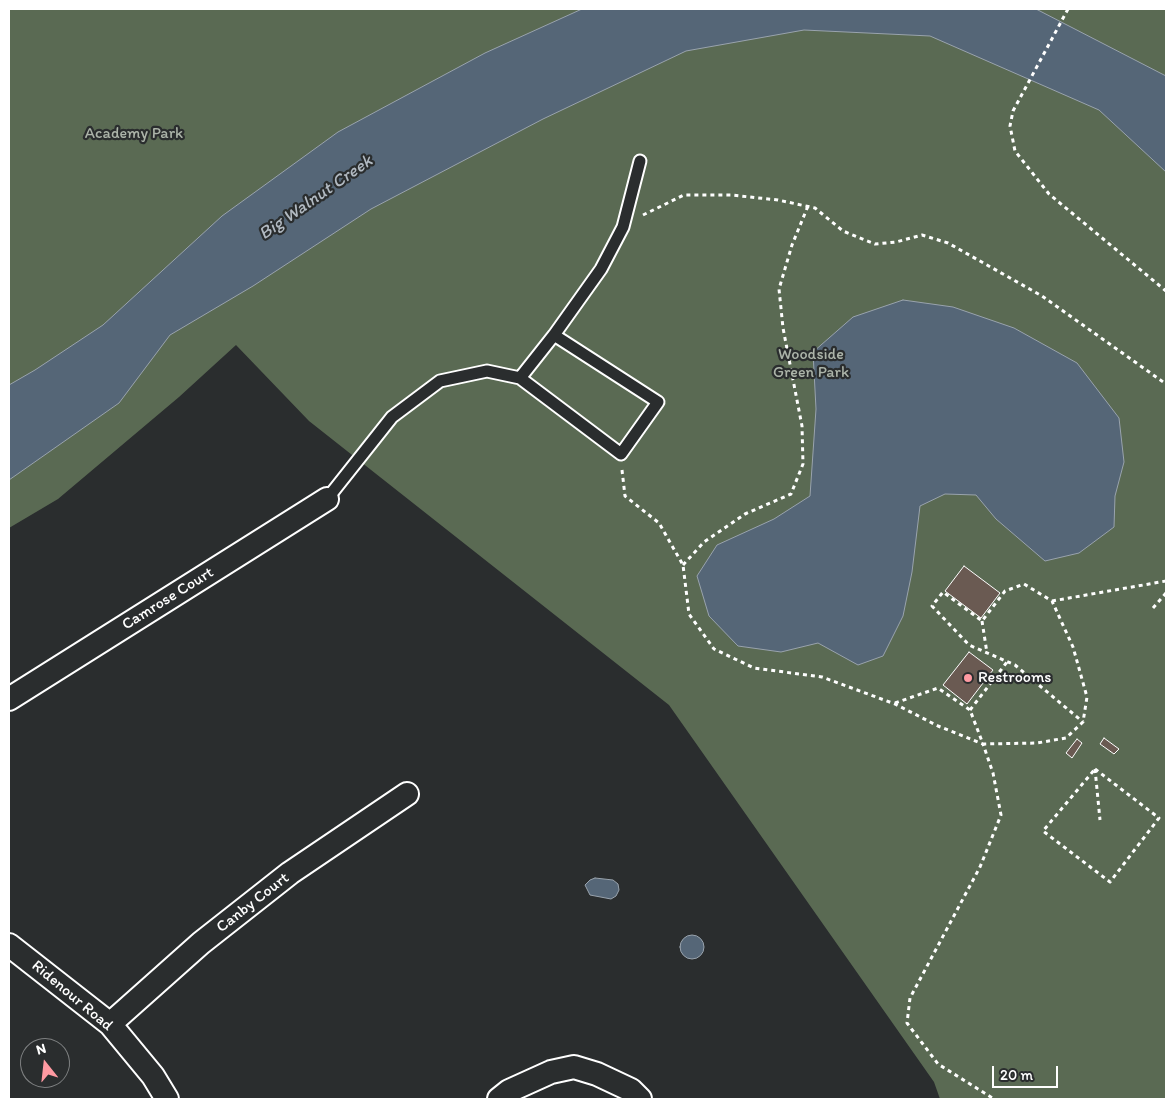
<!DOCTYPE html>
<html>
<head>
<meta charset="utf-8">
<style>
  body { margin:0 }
  #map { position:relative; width:1175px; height:1108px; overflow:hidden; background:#2a2d2e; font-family:Itim,sans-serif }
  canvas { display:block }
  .frame { position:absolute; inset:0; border:10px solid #fff; pointer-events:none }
  .north { position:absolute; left:20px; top:1038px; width:50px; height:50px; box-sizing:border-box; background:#2a2d2e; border:1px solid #7f8182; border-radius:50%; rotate:344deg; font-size:14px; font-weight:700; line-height:20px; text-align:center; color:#fff }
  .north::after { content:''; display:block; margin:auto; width:18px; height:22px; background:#ff9aa2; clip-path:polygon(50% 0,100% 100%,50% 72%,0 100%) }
  .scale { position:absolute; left:992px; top:1066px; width:66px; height:22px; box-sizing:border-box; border:2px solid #fff; border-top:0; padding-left:6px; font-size:15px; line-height:18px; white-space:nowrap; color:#fff; -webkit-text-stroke:4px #2a2d2e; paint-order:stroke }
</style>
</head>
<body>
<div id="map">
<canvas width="1175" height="1108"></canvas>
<div class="frame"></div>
<div class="north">N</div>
<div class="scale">20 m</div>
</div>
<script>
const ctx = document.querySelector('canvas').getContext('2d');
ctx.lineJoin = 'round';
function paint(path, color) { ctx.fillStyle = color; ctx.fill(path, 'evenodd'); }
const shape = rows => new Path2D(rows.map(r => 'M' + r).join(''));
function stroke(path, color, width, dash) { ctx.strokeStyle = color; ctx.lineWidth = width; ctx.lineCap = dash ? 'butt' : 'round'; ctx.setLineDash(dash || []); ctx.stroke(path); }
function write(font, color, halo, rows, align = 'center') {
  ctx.font = font + ' Itim,sans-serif'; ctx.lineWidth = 4.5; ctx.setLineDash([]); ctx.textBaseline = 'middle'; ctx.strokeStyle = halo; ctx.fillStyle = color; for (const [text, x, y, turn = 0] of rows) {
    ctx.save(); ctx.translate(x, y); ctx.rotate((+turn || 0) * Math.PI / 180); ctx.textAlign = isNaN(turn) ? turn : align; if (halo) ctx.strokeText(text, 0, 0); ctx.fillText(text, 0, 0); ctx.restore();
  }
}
const green = shape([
  [9,9,1166,9,1166,1099,940,1099,934,1082,669,705,309,421,236,345,179,397,58,499,9,528]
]);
const water = shape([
  [582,9,1036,9,1166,76,1166,172,1099,110,930,36,804,30,686,51,543,119,371,209,253,286,170,335,119,403,9,480,9,385,35,370,103,325,222,216,338,132,485,53,582,9],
  [903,300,953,307,1014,328,1077,363,1119,418,1124,462,1115,496,1114,527,1079,553,1045,561,996,519,976,495,945,494,920,506,912,572,903,616,883,656,858,665,818,643,781,652,738,646,709,616,697,576,717,545,774,519,810,496,816,409,813,352,853,317,903,300],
  [595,878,613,880,618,884,619,890,616,896,611,899,590,895,585,885,590,880,595,878],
  '680 947a12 12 0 1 1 24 0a12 12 0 1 1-24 0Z'
]);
const building = shape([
  [964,566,1000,593,981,618,945,591,964,566],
  [969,652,993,670,967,704,943,685,969,652],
  [1104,738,1119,749,1114,754,1100,744,1104,738],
  [1077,739,1082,743,1072,758,1066,753,1077,739]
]);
const path = shape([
  [1068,9,1013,111,1010,126,1015,151,1049,194,1166,291],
  [643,215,684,195,731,195,778,200,815,208,843,231,875,244,896,242,922,235,948,243,1042,296,1166,384],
  [622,470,625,496,659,523,683,565,689,614,714,649,754,668,822,677,895,704,938,726,983,744,993,773,1001,815,980,867,910,998,907,1023,938,1064,994,1099],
  [683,565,704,542,745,514,791,494,803,464,802,426,783,328,779,289,792,245,808,206],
  [1052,601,1166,581],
  [1153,608,1166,593],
  [982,621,987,653],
  [895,703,938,688,970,710,983,744,1037,743,1066,738,1083,722,1087,697,1073,647,1052,601,1024,584,1005,591,982,621,943,592,932,606,969,645,1015,665,1083,722],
  [970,710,1007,662],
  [1095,769,1159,818,1110,882,1043,831,1095,769],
  [1095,769,1100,820]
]);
const service = shape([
  [520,378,621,454,658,402,554,335],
  [327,499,392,417,440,381,487,371,520,378,554,335,601,269,623,227,640,161]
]);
const minor = shape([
  [9,699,327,499],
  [9,945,110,1024,153,1076,167,1099],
  [110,1024,201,943,290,873,407,794],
  [499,1099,509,1091,551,1072,574,1067,597,1074,631,1090,640,1099]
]);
const markers = [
  [968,678,5,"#ff9aa2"]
];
const parkNames = [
  ["Academy Park",134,134],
  ["Woodside",811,355],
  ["Green Park",811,373]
];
const streetNames = [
  ["Camrose Court",168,599,-32],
  ["Canby Court",253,903,-38],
  ["Ridenour Road",72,996,40]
];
const poiNames = [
  ["Restrooms",978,678]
];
const waterNames = [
  ["Big Walnut Creek",316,198,-35]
];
paint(green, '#5a6a53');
paint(water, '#567');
stroke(water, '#99a3ad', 1);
paint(building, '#6a5a52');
stroke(building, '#fff', 1);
stroke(service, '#fff', 15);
stroke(minor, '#fff', 26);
stroke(path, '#fff', 3, [4, 4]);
stroke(service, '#2a2d2e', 11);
stroke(minor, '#2a2d2e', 22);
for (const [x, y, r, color] of markers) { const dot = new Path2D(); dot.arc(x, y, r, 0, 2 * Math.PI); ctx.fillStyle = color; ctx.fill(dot); stroke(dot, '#2a2d2e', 2); }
write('16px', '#acb4a9', '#2a2d2e', parkNames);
write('16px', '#fff', '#2a2d2e', streetNames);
write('16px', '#fff', '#2a2d2e', poiNames, 'left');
write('italic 18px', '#b2bac2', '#2a2d2e', waterNames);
</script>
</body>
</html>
